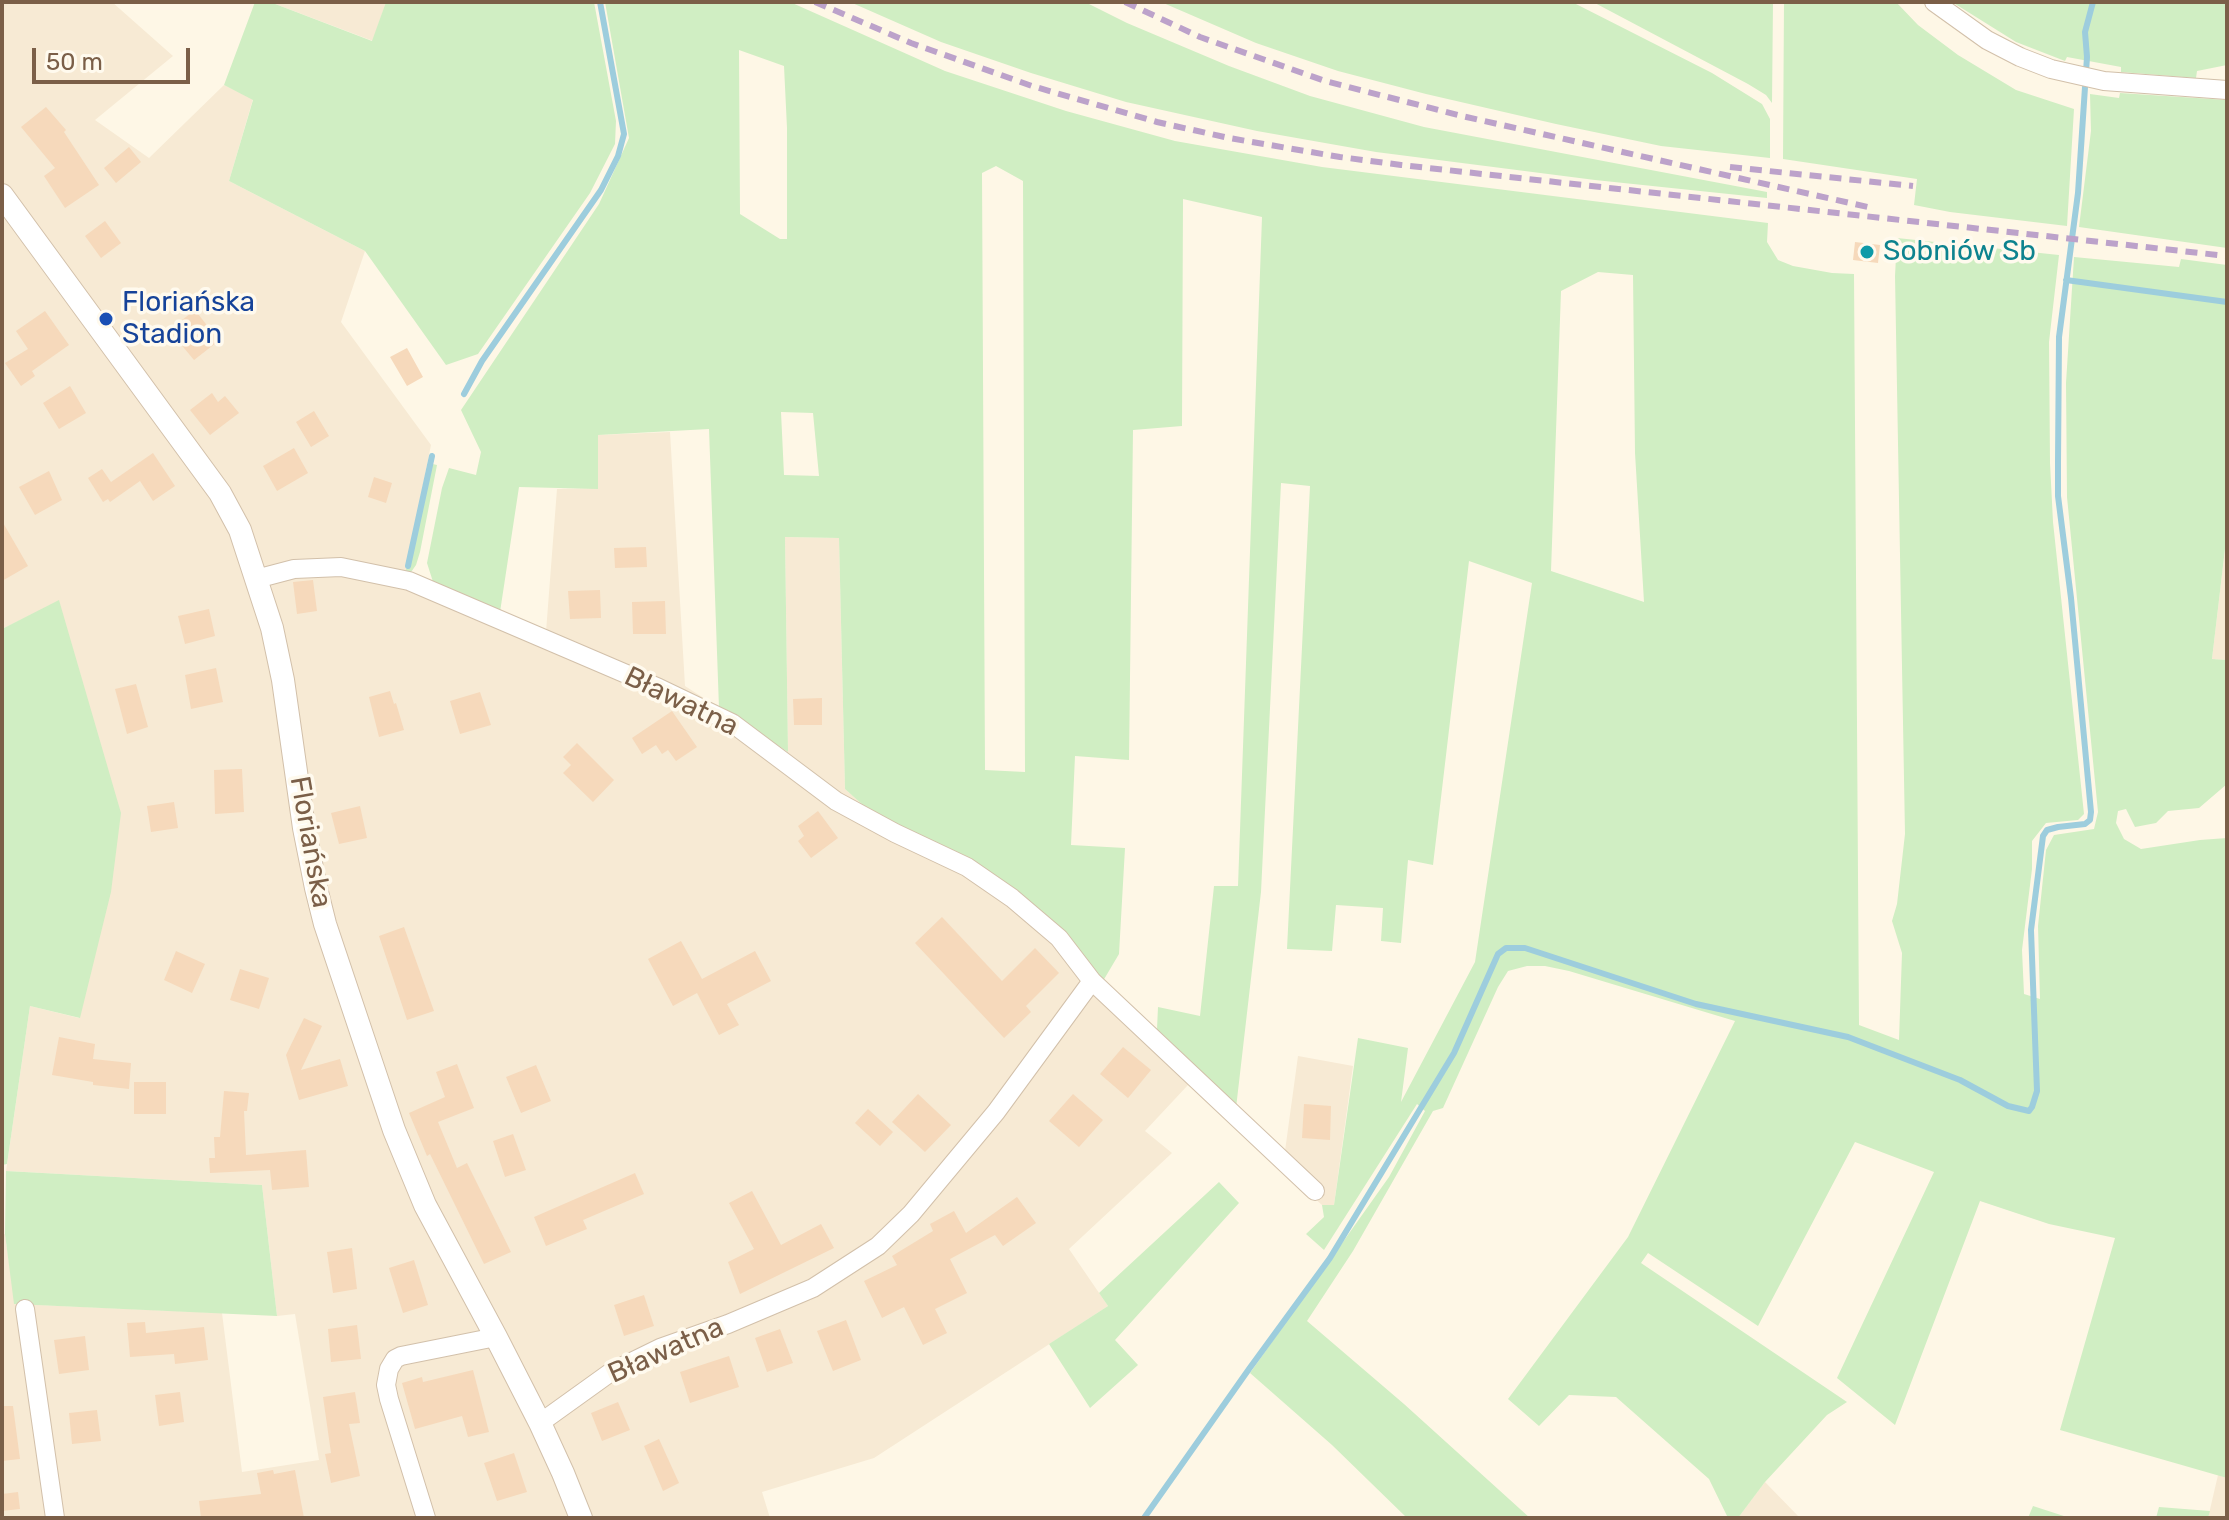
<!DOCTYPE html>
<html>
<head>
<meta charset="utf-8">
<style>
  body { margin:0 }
  #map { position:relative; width:2229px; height:1520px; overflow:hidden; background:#fef7e6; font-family:Rubik,sans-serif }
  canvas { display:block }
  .frame { position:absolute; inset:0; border:4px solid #7b5f48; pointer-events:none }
  .scale { position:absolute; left:32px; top:48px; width:158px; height:36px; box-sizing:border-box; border:4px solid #7b5f48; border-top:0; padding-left:10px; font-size:24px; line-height:28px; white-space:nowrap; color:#7b5f48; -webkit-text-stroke:6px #fffaee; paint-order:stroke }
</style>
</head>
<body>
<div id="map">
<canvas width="2229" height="1520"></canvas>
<div class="frame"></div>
<div class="scale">50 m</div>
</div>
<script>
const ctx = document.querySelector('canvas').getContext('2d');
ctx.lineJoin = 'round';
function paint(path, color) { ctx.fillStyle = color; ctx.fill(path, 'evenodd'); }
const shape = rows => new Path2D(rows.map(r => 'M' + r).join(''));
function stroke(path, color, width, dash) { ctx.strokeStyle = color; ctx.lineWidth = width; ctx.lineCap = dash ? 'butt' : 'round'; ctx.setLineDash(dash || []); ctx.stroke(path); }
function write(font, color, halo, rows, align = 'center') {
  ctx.font = font + ' Rubik,sans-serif'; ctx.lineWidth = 7; ctx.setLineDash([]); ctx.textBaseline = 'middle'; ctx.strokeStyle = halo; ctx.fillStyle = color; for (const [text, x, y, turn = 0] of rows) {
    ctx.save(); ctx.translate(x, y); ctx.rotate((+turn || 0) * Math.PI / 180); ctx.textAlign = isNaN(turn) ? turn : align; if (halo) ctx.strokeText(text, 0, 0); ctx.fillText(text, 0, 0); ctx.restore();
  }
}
const residential = shape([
  [2,2,112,2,173,56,95,120,149,158,224,85,253,99,229,181,365,251,341,322,431,445,405,574,546,632,557,489,598,488,598,435,670,432,685,686,788,752,785,537,839,538,845,789,895,833,1012,898,1285,1151,1298,1056,1353,1066,1334,1205,1322,1205,1188,1085,1145,1131,1172,1153,1069,1249,1108,1306,874,1458,762,1492,770,1518,2,1518,2,1235,5,1234,15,1304,222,1313,242,1472,319,1460,295,1314,277,1316,262,1185,6,1171,30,1006,79,1018,59,601,2,629],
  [270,2,386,2,373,41],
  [2227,532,2227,660,2212,659],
  [2218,1475,2227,1478,2227,1518,2208,1518],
  [1765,1482,1800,1518,1738,1518]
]);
const green = shape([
  [255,2,270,2,372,41,386,2,594,2,616,121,615,144,590,193,478,354,446,365,365,251,229,181,253,100,224,85],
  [605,2,790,2,945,71,1066,111,1175,141,1322,167,1768,223,1767,242,1778,260,1793,266,1832,273,1854,274,1859,1025,1899,1040,1902,953,1892,921,1897,904,1905,834,1895,276,1897,238,2059,255,2049,342,2050,463,2053,522,2084,814,2078,820,2046,823,2032,841,2032,869,2022,950,2024,994,2040,999,2038,926,2046,850,2054,835,2094,829,2098,812,2067,497,2066,383,2074,257,2179,267,2181,259,2227,265,2227,532,2212,659,2227,660,2227,784,2199,808,2168,811,2156,823,2135,827,2126,809,2118,811,2116,823,2124,839,2141,849,2200,840,2227,838,2227,1478,2060,1430,2115,1238,2049,1224,1980,1201,1895,1425,1837,1378,1934,1172,1855,1142,1758,1326,1648,1253,1641,1263,1847,1402,1827,1415,1765,1482,1738,1518,1728,1518,1709,1479,1616,1397,1569,1395,1539,1426,1508,1399,1628,1237,1735,1021,1569,971,1545,966,1527,966,1508,971,1498,987,1443,1108,1433,1111,1353,1251,1307,1321,1404,1404,1530,1518,1407,1518,1332,1445,1250,1373,1389,1177,1425,1111,1417,1104,1324,1250,1306,1234,1324,1217,1322,1205,1334,1205,1358,1038,1408,1048,1401,1102,1475,962,1532,583,1469,561,1433,865,1408,860,1401,943,1381,941,1383,908,1336,905,1332,951,1287,949,1310,486,1281,483,1261,892,1236,1108,1219,1088,1157,1029,1158,1007,1200,1016,1214,886,1238,886,1262,217,1183,199,1182,426,1133,430,1129,760,1075,756,1071,845,1125,848,1119,954,1103,981,1051,923,874,815,845,789,839,538,785,537,788,752,719,708,709,429,598,435,598,489,519,487,500,612,434,585,427,563,442,488,449,468,476,475,481,452,461,410,599,204,629,138],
  [739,50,784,66,787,128,787,239,780,239,740,214],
  [996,166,1023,181,1025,772,985,770,982,173],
  [1598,272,1633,275,1635,453,1644,602,1551,571,1561,291],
  [781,412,813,413,819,476,784,475],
  [850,2,1085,2,1127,23,1229,66,1310,96,1424,127,1767,192,1767,198,1595,180,1376,152,1257,131,1126,102,1031,73,941,42],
  [1161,2,1572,2,1712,73,1762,104,1770,119,1770,158,1661,146,1556,124,1426,94,1338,71,1256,43],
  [1593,2,1773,2,1772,103,1766,95,1748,84],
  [1784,2,1896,2,1918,25,1958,55,2016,90,2074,109,2067,226,1950,212,1914,205,1917,179,1783,159],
  [1952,2,2227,2,2227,65,2197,71,2196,78,2121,72,2121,67,2067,57,2065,61,2016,42],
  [2120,93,2227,100,2227,248,2079,227,2091,131,2090,94,2119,98],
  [428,463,437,465,420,552,416,565,409,575,405,574],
  [59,600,121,813,111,892,80,1018,30,1006,7,1164,2,1165,2,629],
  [6,1171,262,1185,277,1316,14,1304,5,1234],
  [1219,1182,1239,1203,1115,1340,1138,1365,1090,1408,1049,1344,1108,1306,1099,1293],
  [2033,1506,2070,1518,2028,1518],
  [2159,1507,2210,1511,2208,1518,2156,1518]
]);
const stream = shape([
  [2066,280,2227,302],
  [464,394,482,361,601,190,618,156,624,134,600,2],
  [408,566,432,456],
  [1144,1518,1249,1369,1330,1258,1454,1053,1498,954,1506,948,1525,948,1696,1004,1848,1037,1960,1080,2008,1106,2029,1111,2032,1107,2037,1091,2031,930,2043,836,2047,830,2058,827,2085,824,2090,820,2091,812,2071,598,2058,496,2058,462,2059,337,2078,193,2087,57,2085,32,2093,2]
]);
const building = shape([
  [46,107,66,130,64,132,99,185,65,208,44,176,55,168,21,127],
  [129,147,141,162,116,183,104,168],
  [105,221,121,243,101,258,85,236],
  [1855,242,1880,245,1878,263,1853,260],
  [195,310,209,328,211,326,221,339,194,360,169,330],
  [45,311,69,345,32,371,35,376,21,386,5,363,28,349,16,331],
  [407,348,423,377,407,386,390,357],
  [70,386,86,413,59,429,43,403],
  [212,393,218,402,225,396,239,413,210,435,190,410],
  [314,411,329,436,311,447,296,422],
  [294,448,308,473,277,491,263,466],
  [153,453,175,486,153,501,140,481,110,502,108,499,103,502,88,478,102,469,111,482],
  [49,471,62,500,35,515,19,487],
  [374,477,392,483,386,503,368,497],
  [2,521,28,566,2,581],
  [646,547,647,567,615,568,614,548],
  [313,580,317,611,297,614,293,582],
  [600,590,601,618,570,619,568,591],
  [665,601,666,634,633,634,632,602],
  [209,609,215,636,185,644,178,616],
  [216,668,223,702,191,709,185,675],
  [136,684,148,727,127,734,115,689],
  [390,691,394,704,396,703,404,730,379,737,369,697],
  [480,692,491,725,460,734,450,701],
  [822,698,822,725,794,725,793,699],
  [672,711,697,747,676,761,668,750,662,754,656,745,642,754,632,738],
  [577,743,614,780,593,802,563,773,571,765,563,757],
  [242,769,244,812,215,814,214,770],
  [174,802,178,828,151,832,147,806],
  [360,806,367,838,339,844,331,813],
  [818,811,838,838,811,858,798,841,804,836,798,826],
  [942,917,1002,981,1035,948,1059,973,1026,1006,1031,1012,1004,1038,915,943],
  [404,927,434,1011,407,1020,379,936],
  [681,941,702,979,755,951,771,981,727,1004,739,1025,719,1035,697,993,673,1006,648,959],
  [176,951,205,964,192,993,164,980],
  [240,969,269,978,259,1009,230,1000],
  [304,1018,322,1026,301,1070,340,1059,348,1086,299,1100,286,1055],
  [59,1037,95,1044,93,1059,131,1063,129,1089,93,1085,93,1082,52,1075],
  [1123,1047,1151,1070,1128,1098,1100,1074],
  [457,1064,474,1108,438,1122,457,1168,467,1163,511,1252,484,1264,430,1154,427,1156,409,1113,445,1097,436,1072],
  [536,1065,551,1101,521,1113,506,1077],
  [134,1082,166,1082,166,1114,134,1114],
  [224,1091,249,1093,247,1111,244,1111,246,1155,306,1150,309,1187,272,1190,270,1170,210,1173,209,1158,215,1158,214,1137,220,1137],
  [918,1094,951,1125,925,1152,892,1122],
  [1073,1094,1103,1120,1079,1147,1049,1121],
  [1304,1104,1331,1106,1330,1140,1302,1138],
  [868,1109,893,1132,880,1146,855,1123],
  [513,1134,526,1170,505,1177,493,1141],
  [635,1173,644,1194,583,1220,587,1229,546,1246,534,1217],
  [752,1191,781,1245,821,1224,834,1248,740,1294,728,1262,754,1249,729,1203],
  [1017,1197,1036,1223,1003,1246,995,1235,950,1259,967,1293,935,1309,947,1333,923,1345,904,1307,882,1318,864,1281,897,1265,892,1256,933,1231,930,1224,954,1211,966,1233],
  [352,1248,357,1289,333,1293,327,1252],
  [414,1260,428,1305,403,1313,389,1268],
  [644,1295,654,1326,624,1336,614,1305],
  [846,1320,861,1360,833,1371,817,1331],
  [145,1322,146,1333,204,1327,208,1360,175,1364,174,1354,130,1357,127,1323],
  [357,1325,361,1359,331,1362,328,1329],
  [780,1329,793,1363,767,1372,755,1338],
  [85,1336,89,1370,59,1374,54,1340],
  [729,1356,739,1387,690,1403,680,1372],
  [473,1370,489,1432,468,1437,462,1416,415,1429,402,1383,422,1377,423,1382],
  [180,1392,184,1422,159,1426,155,1395],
  [355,1392,360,1423,349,1424,360,1476,331,1483,325,1454,331,1453,323,1397],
  [618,1402,630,1430,602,1441,591,1413],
  [2,1406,13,1406,20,1459,2,1461],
  [97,1410,101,1441,72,1444,69,1413],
  [659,1439,679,1483,663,1491,644,1446],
  [514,1453,527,1492,497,1501,484,1463],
  [273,1470,274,1474,295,1470,304,1518,201,1518,199,1501,261,1494,257,1473],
  [18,1492,20,1509,2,1511,2,1494]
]);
const minor = shape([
  [1934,2,1987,40,2020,57,2051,69,2104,81,2227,90],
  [256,579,294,569,341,567,409,581,659,688,732,723,836,801,895,833,967,867,1012,898,1059,938,1092,981,1315,1191],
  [25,1309,55,1518],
  [540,1423,611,1372,660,1348,728,1324,813,1288,878,1246,911,1214,996,1112,1092,981],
  [426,1518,389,1399,386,1385,389,1369,395,1359,401,1356,496,1337]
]);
const tertiary = shape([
  [2,195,220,493,240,530,272,628,283,680,304,828,316,888,325,924,394,1130,425,1205,496,1337,540,1423,563,1473,581,1518]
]);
const rail = shape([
  [815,2,911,43,1032,86,1157,122,1229,138,1340,157,1401,165,2227,256],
  [1125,2,1200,37,1325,81,1462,116,1868,207],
  [1730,167,1913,186]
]);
const markers = [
  [1867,252,8,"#0f9aa8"],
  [106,319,8,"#1a4fb4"]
];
const cultureNames = [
  ["Sobniów Sb",1883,252]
];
const transitNames = [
  ["Floriańska",122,303],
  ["Stadion",122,335]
];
const streetNames = [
  ["Bławatna",681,702,26],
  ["Floriańska",310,842,80],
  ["Bławatna",666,1351,-24]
];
paint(residential, '#f7ead4');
paint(green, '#d0eec3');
stroke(stream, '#9dcddd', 6);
paint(building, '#f6d9bb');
stroke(minor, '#d2c0aa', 20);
stroke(tertiary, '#d2c0aa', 24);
stroke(minor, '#fff', 18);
stroke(tertiary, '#fff', 22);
stroke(rail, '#bca2ca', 6, [12, 8]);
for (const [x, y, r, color] of markers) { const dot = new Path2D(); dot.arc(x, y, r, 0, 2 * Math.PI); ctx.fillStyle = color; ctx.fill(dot); stroke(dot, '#fffaee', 3); }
write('28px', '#0d838f', '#fffaee', cultureNames, 'left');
write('28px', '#164399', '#fffaee', transitNames, 'left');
write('28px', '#7b5f48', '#fffaee', streetNames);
</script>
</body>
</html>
